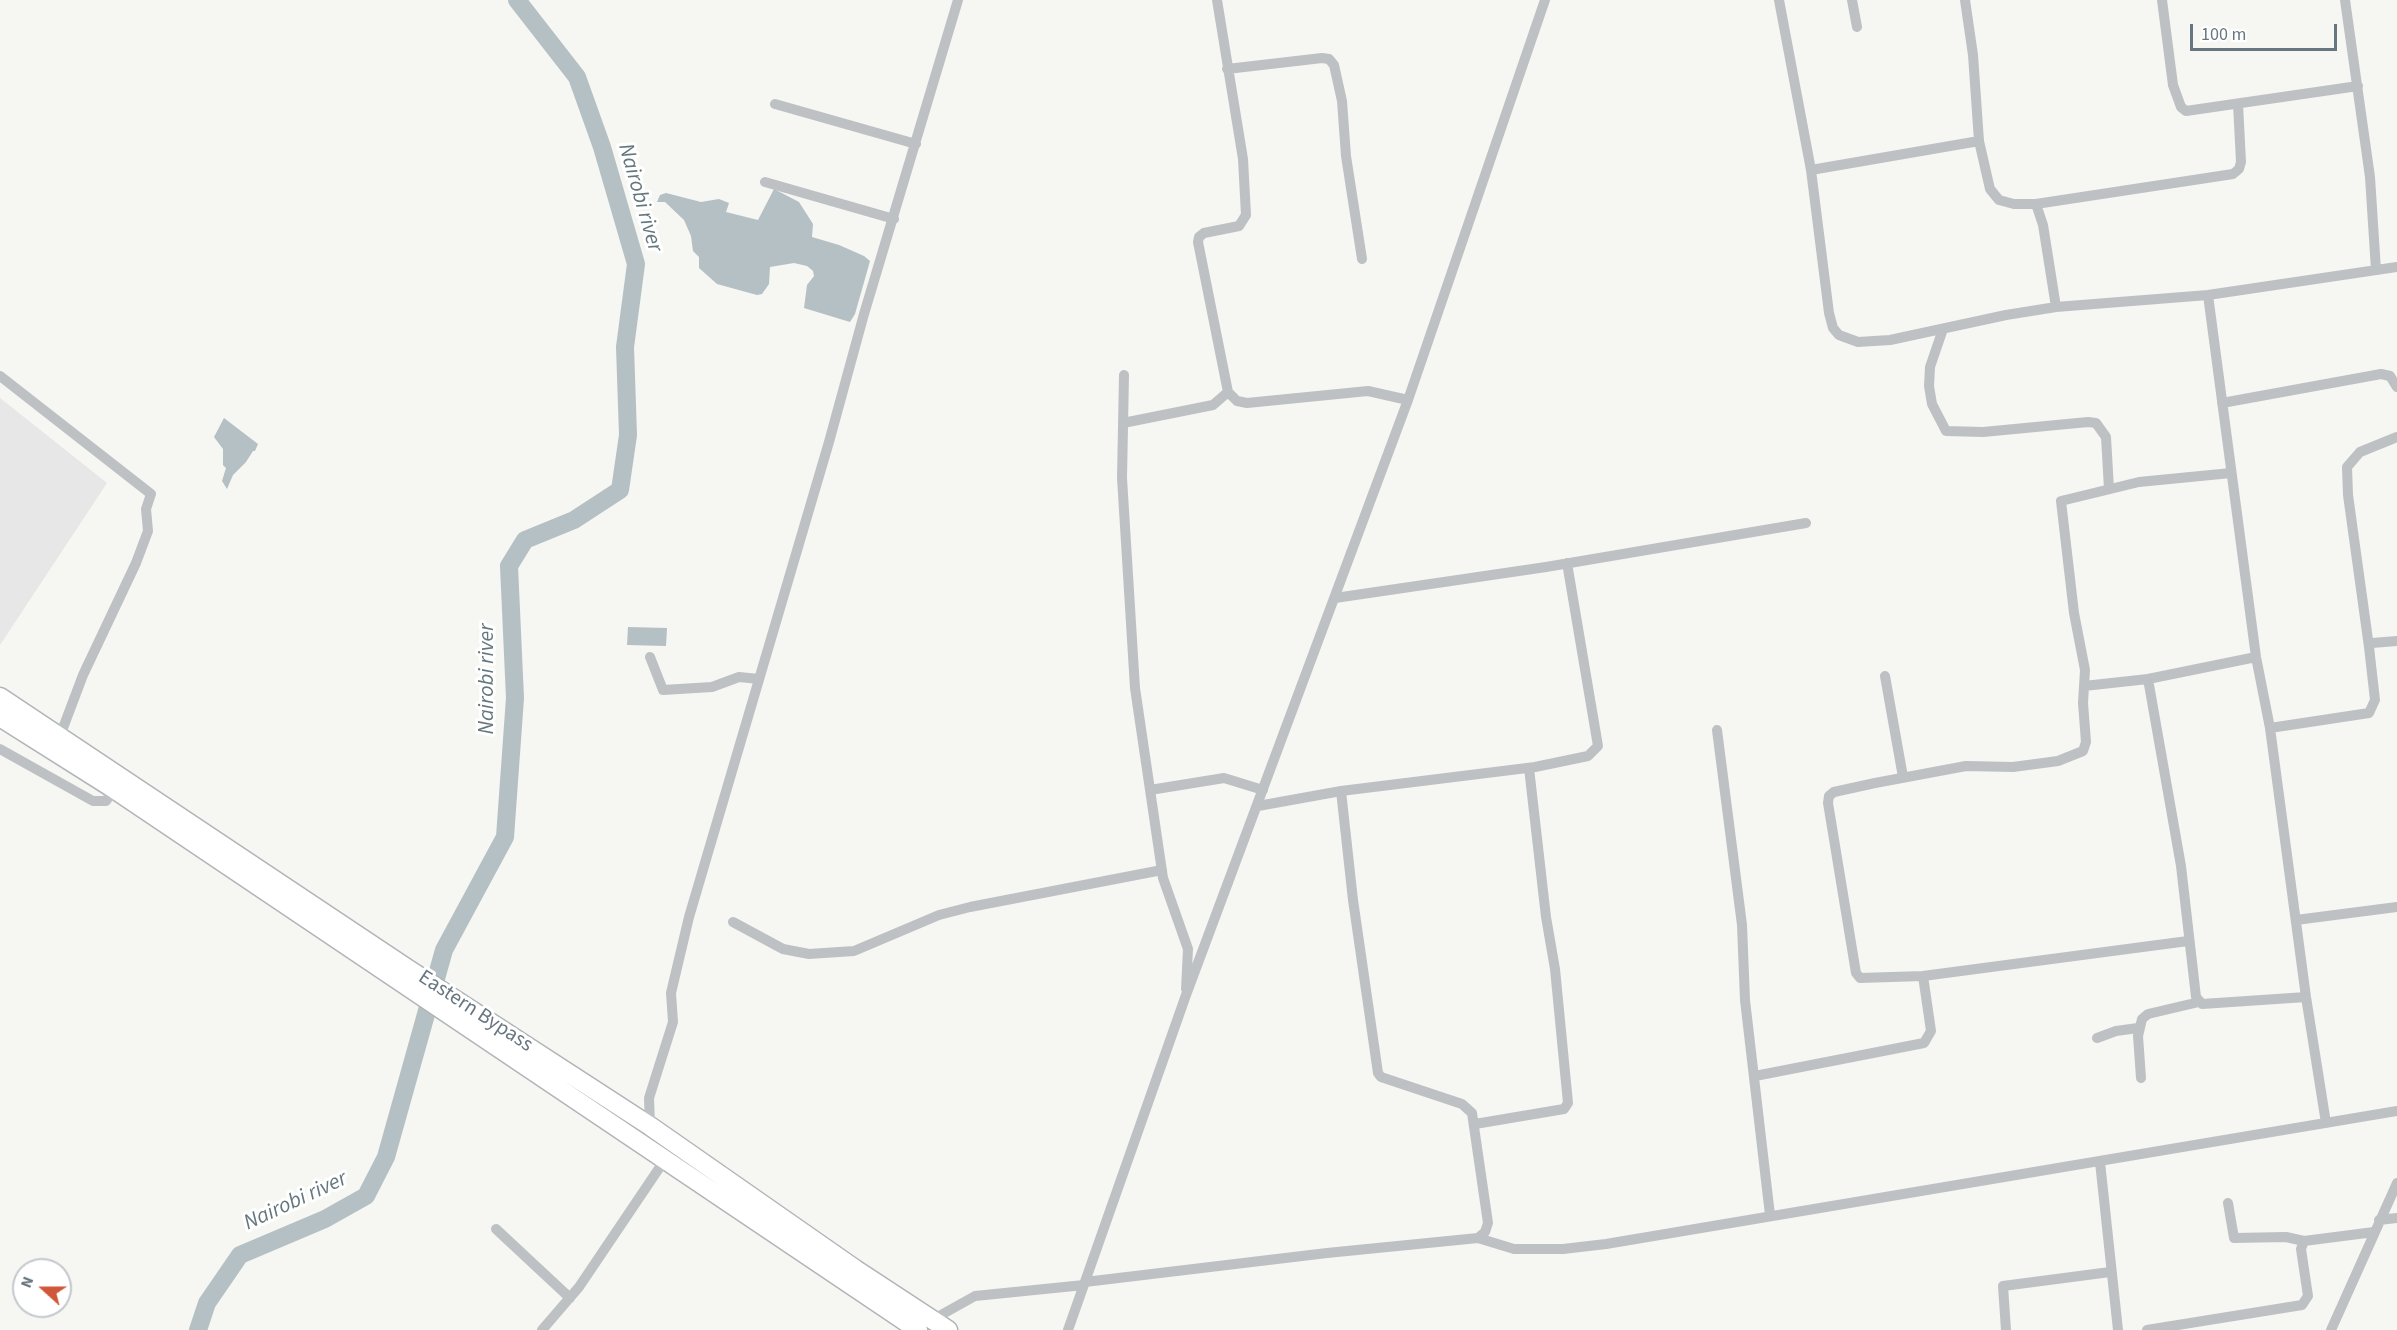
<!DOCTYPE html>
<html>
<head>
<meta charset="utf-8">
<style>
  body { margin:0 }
  #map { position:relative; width:2397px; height:1330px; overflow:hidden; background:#f6f6f3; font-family:"Source Sans 3",sans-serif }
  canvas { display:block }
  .north { position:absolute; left:12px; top:1258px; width:60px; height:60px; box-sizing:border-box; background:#fff; border:2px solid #c3c8cd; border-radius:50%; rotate:291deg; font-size:16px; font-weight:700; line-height:24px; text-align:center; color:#687681 }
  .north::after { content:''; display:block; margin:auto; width:21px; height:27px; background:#d05739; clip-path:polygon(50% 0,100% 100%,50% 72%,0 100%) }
  .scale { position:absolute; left:2190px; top:24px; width:147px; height:27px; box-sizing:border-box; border:3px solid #687681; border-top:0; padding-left:8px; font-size:18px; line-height:21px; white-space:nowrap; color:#687681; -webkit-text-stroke:4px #fff; paint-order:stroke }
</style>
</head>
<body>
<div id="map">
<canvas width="2397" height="1330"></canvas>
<div class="north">N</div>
<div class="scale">100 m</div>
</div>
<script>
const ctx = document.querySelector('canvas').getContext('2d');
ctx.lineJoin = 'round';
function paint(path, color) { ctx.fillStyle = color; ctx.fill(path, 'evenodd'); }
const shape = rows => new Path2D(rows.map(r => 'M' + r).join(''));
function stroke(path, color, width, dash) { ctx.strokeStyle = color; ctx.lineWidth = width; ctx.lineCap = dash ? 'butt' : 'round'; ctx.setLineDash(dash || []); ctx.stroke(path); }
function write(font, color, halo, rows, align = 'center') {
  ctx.font = font + ' "Source Sans 3",sans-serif'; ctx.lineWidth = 6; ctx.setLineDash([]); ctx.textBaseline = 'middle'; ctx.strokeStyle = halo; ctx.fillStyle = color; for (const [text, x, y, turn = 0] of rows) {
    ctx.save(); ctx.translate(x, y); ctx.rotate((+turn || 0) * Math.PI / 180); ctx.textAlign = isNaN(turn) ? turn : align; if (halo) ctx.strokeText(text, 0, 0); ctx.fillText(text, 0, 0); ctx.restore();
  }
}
const built = shape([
  [0,398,107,483,0,645]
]);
const water = shape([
  [774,189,799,202,813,224,812,237,839,245,864,256,870,261,855,314,850,322,804,308,807,285,814,276,813,271,807,266,794,263,770,267,769,284,762,294,757,295,717,284,699,268,699,257,693,251,691,236,684,220,665,202,657,202,660,195,666,193,701,202,719,199,729,203,726,212,758,220],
  [224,418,258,444,255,451,253,451,246,462,233,475,227,489,222,481,226,468,223,465,223,449,214,437],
  [628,627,667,628,666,646,627,645]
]);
const river = shape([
  [198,1330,207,1303,240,1255,325,1219,366,1196,386,1157,444,950,505,837,515,698,509,566,525,540,574,520,620,490,628,435,625,347,636,264,602,147,577,77,517,0]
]);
const minor = shape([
  [1217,0,1243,159,1246,215,1239,226,1204,233,1199,237,1198,242,1228,392,1237,401,1247,403,1368,391,1408,400],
  [1779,0,1811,170,1979,141],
  [1852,0,1857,27],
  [1965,0,1973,55,1979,141,1990,189,1999,200,2014,204,2036,204,2043,225,2056,307],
  [2162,0,2173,85,2181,107,2186,111,2358,86],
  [2345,0,2370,177,2376,270],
  [1227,69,1322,58,1329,59,1334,65,1342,101,1346,156,1362,259],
  [775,104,916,144],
  [1811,170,1829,313,1833,328,1839,335,1858,342,1890,340,2006,315,2056,307,2208,295,2397,267],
  [765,182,894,219],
  [2036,204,2233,174,2239,169,2241,162,2238,104],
  [2208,295,2256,657,2270,728,2306,997,2326,1123],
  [1943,329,1930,367,1929,386,1932,404,1946,431,1983,432,2088,422,2096,423,2106,437,2109,489],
  [1124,375,1122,478,1135,688,1163,878,1188,949,1186,989],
  [0,376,151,494,146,509,148,531,136,563,83,675,60,736],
  [2222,403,2381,374,2390,376,2397,387],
  [1123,423,1213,405,1228,392],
  [1335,598,1546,567,1806,523],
  [2369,647,2348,495,2347,467,2360,452,2397,437],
  [650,657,663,690,712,687,739,677,759,679],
  [2256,657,2148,679,2181,866,2196,997,2202,1004,2306,997],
  [1885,676,1903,777],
  [2084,686,2148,679],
  [2270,728,2369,713,2375,700,2369,647,2372,643,2397,641],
  [1717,730,1742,925,1745,1000,1770,1215],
  [0,749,93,801,106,801,114,789],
  [1150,790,1224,778,1263,790],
  [1258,806,1341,791,1535,767,1588,756,1598,746,1567,563],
  [2296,920,2397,907],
  [733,922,783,949,809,954,854,951,939,915,970,907,1162,870],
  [2188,941,1923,976,1860,978,1856,973,1828,803,1829,796,1834,792,1875,783,1966,766,2013,767,2058,761,2083,751,2086,742,2083,703,2085,670,2074,613,2061,501,2139,482,2231,473],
  [2097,1038,2116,1031,2138,1028],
  [1755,1076,1924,1043,1931,1031,1923,976],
  [2141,1078,2138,1036,2142,1019,2148,1014,2199,1002],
  [1475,1124,1564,1109,1568,1103,1555,969,1546,917,1529,768],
  [650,1126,649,1098,673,1022,671,993,689,917,829,442,864,314,958,0],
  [2100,1162,2118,1330],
  [2228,1203,2234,1238,2286,1237,2304,1241],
  [2379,1220,2397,1218],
  [496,1229,570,1298],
  [1478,1238,1514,1249,1563,1249,1606,1244,2397,1111],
  [1085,1282,1327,1253,1478,1238,1485,1232,1488,1223,1472,1113,1462,1104,1381,1077,1378,1073,1353,900,1341,791],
  [932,1320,975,1296,1084,1285],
  [542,1330,579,1287,666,1158],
  [1068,1330,1186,995,1408,400,1545,0],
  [2006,1330,2003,1286,2110,1272],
  [2147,1330,2302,1305,2308,1296,2301,1249,2304,1241,2374,1232],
  [2331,1330,2397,1183]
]);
const primary = shape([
  [0,697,408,969,650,1126,855,1269,948,1330],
  [0,717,114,789,918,1330]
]);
const streetNames = [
  ["Eastern Bypass",475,1012,33]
];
const waterNames = [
  ["Nairobi river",639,198,74],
  ["Nairobi river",488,679,-90],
  ["Nairobi river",296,1202,-25]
];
paint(built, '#e6e7e6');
paint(water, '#b4c0c3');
stroke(river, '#b4c0c3', 18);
stroke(primary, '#b1b5b8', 21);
stroke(minor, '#bdc1c4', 10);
stroke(primary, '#fff', 18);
write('21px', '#687681', '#fff', streetNames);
write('italic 22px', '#64777d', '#fff', waterNames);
</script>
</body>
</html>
